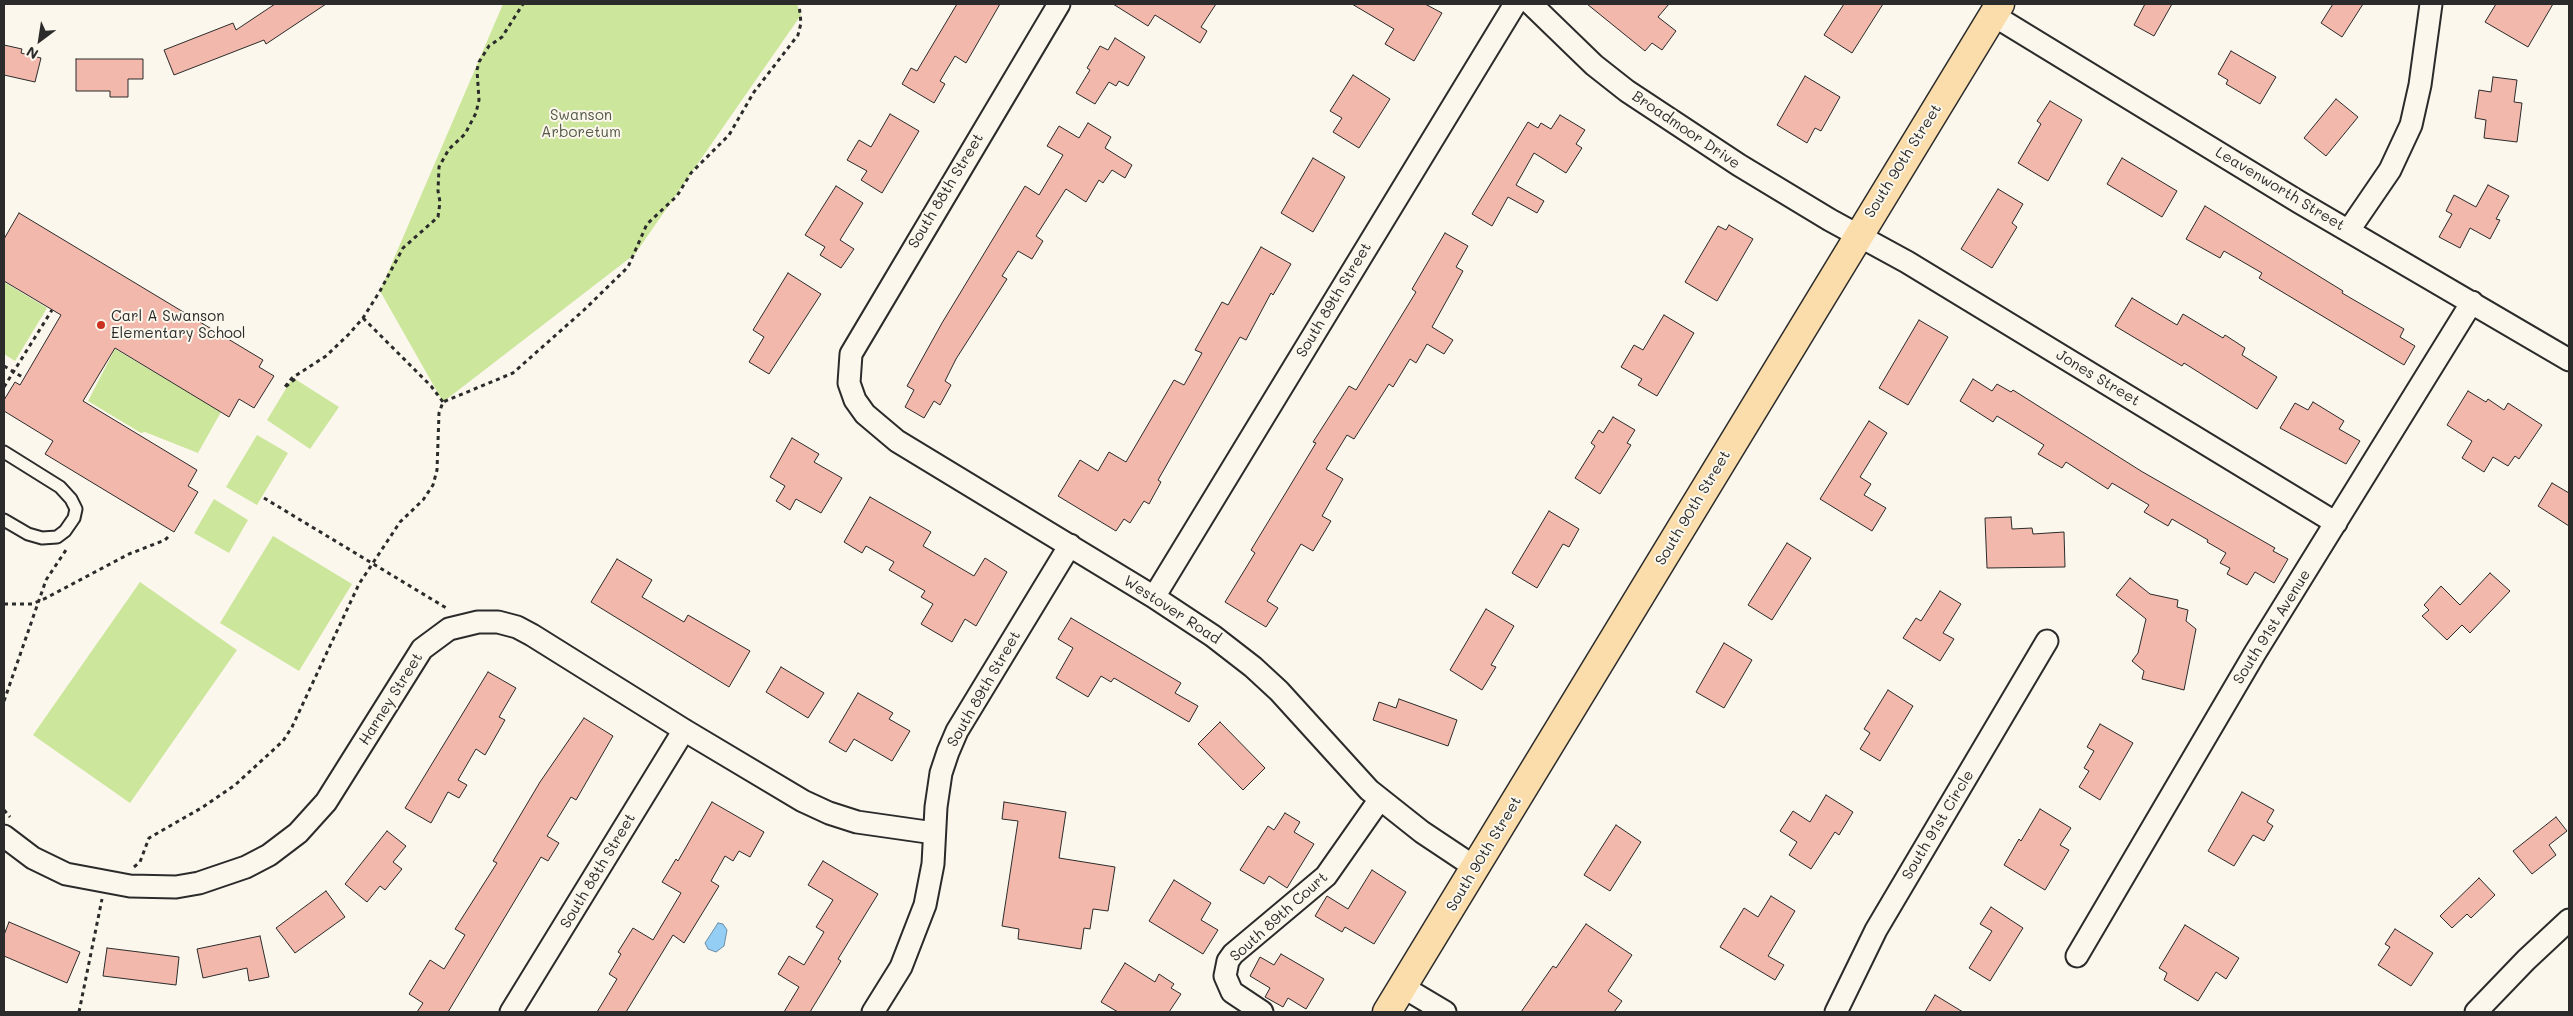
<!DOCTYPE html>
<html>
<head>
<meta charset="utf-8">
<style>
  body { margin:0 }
  #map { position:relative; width:2573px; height:1016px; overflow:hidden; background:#fbf7ec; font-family:Mali,sans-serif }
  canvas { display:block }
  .frame { position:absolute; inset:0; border:5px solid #2b2b2b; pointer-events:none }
  .north { position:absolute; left:15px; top:15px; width:50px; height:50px; -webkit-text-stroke:4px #fbf7ec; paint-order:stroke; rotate:211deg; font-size:14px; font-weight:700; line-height:20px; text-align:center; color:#2b2b2b }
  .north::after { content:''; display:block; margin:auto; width:18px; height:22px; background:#2b2b2b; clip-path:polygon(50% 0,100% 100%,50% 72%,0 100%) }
</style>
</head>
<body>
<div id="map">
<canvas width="2573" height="1016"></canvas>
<div class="frame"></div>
<div class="north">N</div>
</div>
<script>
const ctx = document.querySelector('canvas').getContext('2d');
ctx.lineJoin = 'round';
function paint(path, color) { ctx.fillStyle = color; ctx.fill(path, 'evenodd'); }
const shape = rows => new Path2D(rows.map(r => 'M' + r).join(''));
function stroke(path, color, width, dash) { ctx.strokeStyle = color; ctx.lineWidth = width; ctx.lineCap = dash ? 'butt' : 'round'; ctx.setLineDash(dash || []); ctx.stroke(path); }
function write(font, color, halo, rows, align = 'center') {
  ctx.font = font + ' Mali,sans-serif'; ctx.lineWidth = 4; ctx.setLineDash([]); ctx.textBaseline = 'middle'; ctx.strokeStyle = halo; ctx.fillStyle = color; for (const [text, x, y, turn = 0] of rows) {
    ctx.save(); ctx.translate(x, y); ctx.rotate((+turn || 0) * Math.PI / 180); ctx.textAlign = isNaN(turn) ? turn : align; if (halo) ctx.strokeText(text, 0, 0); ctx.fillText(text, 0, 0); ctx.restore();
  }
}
const green = shape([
  [503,4,797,4,801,15,635,254,443,402,380,291],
  [4,282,47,308,15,361,4,354],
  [115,349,221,412,198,453,145,432,141,433,88,401],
  [295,379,339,407,310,449,267,420,290,382],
  [257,435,288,453,257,505,226,487],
  [214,499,248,520,229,553,194,533],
  [273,536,352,584,299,671,220,623],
  [140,582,237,650,130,803,33,735]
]);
const water = shape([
  [718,923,723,924,727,930,724,946,716,952,708,949,705,943,718,923]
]);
const building = shape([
  [275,4,326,4,266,44,264,40,174,75,164,50,233,23,236,30,275,4],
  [957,4,1000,4,966,63,955,56,940,81,945,84,934,103,902,84,911,68,917,71,957,4],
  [1113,4,1216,4,1201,27,1207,31,1200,43,1155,15,1148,26,1113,4],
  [1352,4,1425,4,1442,13,1414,61,1385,44,1394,29,1352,4],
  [1587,4,1669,4,1658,17,1676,31,1662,50,1652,43,1645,51,1587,4],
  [1844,4,1883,4,1852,53,1824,35,1844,4],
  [2145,4,2172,4,2154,36,2134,25,2145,4],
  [2333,4,2363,4,2342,37,2321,23,2333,4],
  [2496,4,2553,4,2528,47,2485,22,2496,4],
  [1115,38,1145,57,1128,86,1119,81,1116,86,1109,82,1095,104,1076,93,1090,70,1087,68,1100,46,1108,50,1115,38],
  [4,45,22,49,21,53,41,58,35,82,4,75,4,45],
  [2231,51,2276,77,2260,104,2226,84,2228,80,2218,74,2231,51],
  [76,59,143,59,143,79,128,79,128,97,110,97,110,91,76,91,76,59],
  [1353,75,1390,99,1359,148,1333,132,1342,118,1330,111,1353,75],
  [1805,76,1840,97,1821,131,1815,128,1807,143,1777,125,1805,76],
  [2493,77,2517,80,2514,102,2522,103,2517,142,2484,138,2486,120,2475,118,2479,90,2491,92,2493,77],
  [2336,99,2358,117,2326,156,2304,138,2336,99],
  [2050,101,2082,120,2048,181,2018,163,2041,124,2037,121,2050,101],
  [890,114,919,131,882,193,861,180,867,171,847,160,859,140,871,147,890,114],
  [1560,115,1585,130,1576,144,1582,148,1566,173,1534,153,1516,185,1544,201,1537,213,1508,197,1492,226,1472,214,1528,122,1538,128,1541,123,1551,129,1560,115],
  [1088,123,1111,137,1105,148,1132,165,1125,178,1112,170,1103,183,1099,180,1086,202,1066,189,1036,236,1043,241,1032,259,1018,251,1002,276,1007,279,956,359,945,381,951,385,940,405,934,401,924,418,905,407,914,390,907,386,942,323,1025,186,1039,195,1063,155,1047,146,1059,126,1079,138,1088,123],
  [1313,158,1345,177,1313,232,1281,213,1313,158],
  [2122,158,2177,191,2162,217,2107,184,2122,158],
  [2488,185,2509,196,2496,219,2500,220,2490,239,2470,228,2460,248,2439,237,2452,214,2446,211,2454,195,2476,207,2488,185],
  [836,186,863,203,840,240,854,249,841,268,820,255,825,247,805,235,836,186],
  [1998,189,2023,204,2012,223,2017,227,1992,268,1961,249,1998,189],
  [2205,206,2343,291,2342,293,2404,329,2400,337,2415,346,2404,365,2259,278,2262,273,2224,251,2220,258,2186,239,2205,206],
  [19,213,263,360,259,367,274,376,254,408,239,399,229,417,115,348,83,401,197,470,188,486,198,492,174,532,45,454,53,441,4,411,4,400,15,382,20,385,61,315,4,281,4,239,19,213],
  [1729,225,1753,239,1717,301,1685,282,1718,226,1726,230,1729,225],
  [1445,233,1468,246,1456,267,1463,271,1432,327,1453,340,1444,354,1427,344,1416,363,1410,359,1393,387,1389,384,1354,439,1347,435,1326,469,1343,479,1322,516,1331,521,1313,551,1301,544,1267,601,1278,608,1266,627,1225,602,1255,553,1251,550,1316,443,1313,442,1349,386,1356,390,1416,292,1412,289,1445,233],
  [1261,247,1291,264,1273,295,1271,293,1246,340,1240,337,1158,480,1161,482,1149,504,1144,501,1130,523,1124,519,1116,531,1058,496,1080,460,1098,471,1109,452,1126,462,1174,380,1184,385,1202,353,1195,350,1222,302,1228,305,1261,247],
  [788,273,821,294,769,374,749,362,764,337,753,330,788,273],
  [2132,298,2177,325,2183,314,2223,338,2225,335,2245,348,2242,355,2277,377,2257,409,2184,363,2182,366,2115,326,2132,298],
  [1664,315,1694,333,1657,396,1638,385,1642,379,1621,367,1634,345,1643,350,1664,315],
  [1919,320,1948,337,1908,405,1879,388,1919,320],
  [1973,379,1992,391,1997,384,2011,392,2013,390,2141,471,2275,548,2273,551,2288,559,2274,583,2255,572,2247,585,2227,574,2230,568,2220,563,2226,553,2207,542,2208,540,2172,519,2168,526,2144,512,2149,505,2112,483,2108,489,2066,462,2062,468,2038,454,2044,445,1997,416,1993,422,1960,401,1973,379],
  [2468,391,2486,402,2488,399,2504,410,2508,403,2542,425,2519,459,2515,456,2508,466,2493,457,2484,472,2462,458,2472,441,2447,425,2468,391],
  [2313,402,2344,421,2339,429,2360,441,2346,464,2280,428,2295,403,2308,410,2313,402],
  [1613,417,1635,430,1627,443,1631,445,1600,494,1575,478,1595,446,1591,443,1599,430,1603,433,1613,417],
  [1869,421,1887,433,1860,477,1871,484,1864,495,1886,508,1872,531,1820,499,1869,421],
  [792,438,819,454,814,462,842,478,821,513,796,499,790,510,776,501,785,486,770,477,792,438],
  [2552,483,2569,493,2569,526,2538,506,2552,483],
  [870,497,931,532,923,546,974,576,985,558,1007,572,976,626,965,619,952,642,921,624,933,604,921,597,925,591,889,570,894,562,866,546,862,553,844,542,870,497],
  [1549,511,1579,529,1569,547,1563,544,1537,588,1512,573,1549,511],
  [2011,517,2012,529,2032,528,2033,534,2064,532,2065,567,1987,568,1985,518,2011,517],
  [1787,543,1811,558,1772,620,1748,605,1787,543],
  [617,559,652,580,642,597,684,622,688,615,750,651,729,687,591,602,617,559],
  [2490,573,2510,591,2470,633,2462,625,2447,640,2422,616,2429,610,2424,605,2441,586,2460,605,2490,573],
  [2130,578,2150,594,2178,600,2177,607,2188,610,2186,621,2196,629,2184,690,2142,679,2144,671,2132,661,2138,653,2146,619,2116,595,2130,578],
  [1940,591,1961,604,1943,633,1954,639,1940,661,1903,638,1916,618,1921,621,1940,591],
  [1486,609,1514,626,1491,665,1496,667,1482,690,1450,670,1486,609],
  [1071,618,1181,683,1175,693,1198,706,1189,722,1114,678,1111,682,1101,676,1088,697,1056,678,1073,648,1058,639,1071,618],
  [1724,643,1752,660,1724,708,1696,692,1724,643],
  [781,667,824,693,808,718,766,692,781,667],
  [488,672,516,688,499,717,505,720,485,755,476,749,458,780,467,785,459,798,448,792,431,823,405,808,488,672],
  [1888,690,1913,706,1880,761,1860,749,1870,733,1864,729,1888,690],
  [858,693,893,713,889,719,910,731,892,761,854,739,846,752,829,742,858,693],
  [1399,699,1457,720,1448,746,1373,720,1379,702,1396,708,1399,699],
  [584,718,613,736,576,800,571,797,547,836,559,843,548,861,541,857,448,1012,417,1012,423,1003,409,994,430,960,444,969,465,935,455,929,497,863,493,861,540,782,584,718],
  [1220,722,1265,768,1243,790,1198,744,1220,722],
  [2100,724,2133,743,2100,800,2079,787,2089,771,2084,768,2094,751,2087,747,2100,724],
  [2242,792,2274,810,2267,822,2273,826,2264,841,2253,835,2234,866,2208,851,2242,792],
  [1826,795,1853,812,1839,835,1835,832,1811,869,1789,855,1797,842,1780,831,1793,811,1810,822,1826,795],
  [712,802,764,832,750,857,739,851,733,861,725,856,711,881,719,886,684,943,673,935,626,1012,597,1012,617,979,609,974,621,954,618,952,633,928,653,940,681,893,662,882,676,859,678,861,712,802],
  [1004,802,1066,812,1059,858,1115,867,1108,911,1093,909,1090,929,1084,928,1081,949,1018,939,1019,929,1002,926,1018,821,1002,819,1004,802],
  [2040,809,2071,828,2060,845,2069,850,2045,890,2004,865,2019,839,2021,841,2040,809],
  [1285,813,1300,822,1294,832,1314,844,1287,888,1269,876,1264,884,1240,870,1268,826,1274,830,1285,813],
  [2556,817,2567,831,2549,845,2556,855,2532,874,2513,851,2556,817],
  [1616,825,1641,842,1610,891,1584,875,1616,825],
  [387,831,406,846,393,862,402,869,385,890,380,886,367,902,345,884,387,831],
  [823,861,878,894,838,959,841,961,810,1012,784,1012,799,987,778,974,789,956,804,965,824,932,816,927,833,900,808,885,823,861],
  [1372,870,1406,892,1374,944,1345,927,1342,932,1315,916,1327,896,1348,909,1372,870],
  [2479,878,2495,895,2471,918,2467,914,2452,928,2440,916,2479,878],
  [1174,880,1211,903,1201,920,1218,930,1203,954,1149,921,1174,880],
  [326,891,345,917,295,953,276,928,326,891],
  [1771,896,1795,911,1768,956,1784,965,1775,980,1720,947,1744,908,1758,917,1771,896],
  [1991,907,2023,928,1990,981,1969,968,1992,931,1980,924,1991,907],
  [9,922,80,952,67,983,4,956,4,935,9,922],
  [1586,924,1632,955,1608,991,1622,1001,1614,1012,1521,1012,1553,966,1556,968,1586,924],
  [2185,925,2239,958,2226,979,2216,972,2198,1001,2164,980,2167,973,2159,968,2185,925],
  [2395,929,2433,953,2411,986,2378,965,2390,947,2385,944,2395,929],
  [260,936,269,977,249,981,247,968,203,978,197,949,260,936],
  [107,948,179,957,176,985,103,976,107,948],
  [1281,954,1324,979,1306,1009,1288,998,1283,1007,1265,997,1270,988,1250,976,1260,957,1274,965,1281,954],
  [1125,963,1155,982,1159,974,1174,984,1171,988,1181,994,1169,1012,1118,1012,1101,1002,1125,963],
  [1935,995,1963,1012,1925,1012,1935,995]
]);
const path = shape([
  [363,318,431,386,443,402],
  [4,366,24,378],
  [295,379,284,388,292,378,326,356,349,334,363,318,380,291,403,248,438,217,440,202,438,191,439,167,449,149,465,134,476,113,479,100,477,70,479,62,489,46,502,37,523,4],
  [4,387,52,310],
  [264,498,448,609],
  [4,604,32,604,46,598,129,554,165,540,169,536],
  [4,701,46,580,66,550],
  [4,810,10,817],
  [134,867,140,862,149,838,203,807,235,785,283,741,292,727,359,584,400,522,423,500,433,485,437,470,439,413,443,402,513,373,584,310,628,267,647,224,677,196,691,173,729,135,754,92,798,35,801,23,799,4],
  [79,1012,102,899]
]);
const service = shape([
  [4,452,60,487,71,499,76,509,74,518,65,531,57,537,42,538,28,534,4,520]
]);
const minor = shape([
  [1059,4,851,354,849,383,855,400,865,414,897,441,1154,597,1213,636,1253,667,1279,691,1369,790,1422,832,1476,868],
  [1531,4,1594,65,1627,91,1739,165,1830,220,1907,262,2336,523],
  [1993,15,2299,202,2569,360],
  [2349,230,2390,170,2411,125,2420,85,2431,4],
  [1154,597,1515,4],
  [4,836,33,858,66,874,130,886,176,887,199,883,246,867,269,855,298,833,326,802,422,649,449,629,478,622,498,622,517,627,532,635,684,730,803,801,829,813,857,822,934,833],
  [2077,956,2255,653,2472,302],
  [1403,987,1445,1012],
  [511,1012,684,730],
  [873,1012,901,967,925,905,933,864,936,807,941,773,948,752,957,731,1070,545],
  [1262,1012,1232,992,1225,976,1228,961,1233,954,1326,876,1380,799],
  [1836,1012,1876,930,2047,641],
  [2476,1012,2526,960,2569,920]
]);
const primary = shape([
  [1387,1012,2000,4]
]);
const markers = [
  [101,325,5,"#c8321e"]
];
const parkNames = [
  ["Swanson",581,115],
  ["Arboretum",581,132]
];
const streetNames = [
  ["Broadmoor Drive",1686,130,34],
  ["South 90th Street",1903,161,-58],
  ["Leavenworth Street",2280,189,31],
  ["South 88th Street",946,191,-59],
  ["South 89th Street",1334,300,-59],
  ["Jones Street",2098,378,31],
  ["South 90th Street",1693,508,-59],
  ["Westover Road",1172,610,33],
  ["South 91st Avenue",2272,627,-58],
  ["South 89th Street",984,689,-60],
  ["Harney Street",391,699,-58],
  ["South 91st Circle",1938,825,-59],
  ["South 90th Street",1484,854,-59],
  ["South 88th Street",598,871,-59],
  ["South 89th Court",1279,917,-42]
];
const poiNames = [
  ["Carl A Swanson",111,316],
  ["Elementary School",111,333]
];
paint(green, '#cce69c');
paint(water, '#94cef4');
stroke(water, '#6a8da4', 1);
paint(building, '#f2b8ab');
stroke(building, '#2b2b2b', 1);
stroke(service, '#2b2b2b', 15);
stroke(minor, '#2b2b2b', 25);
stroke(primary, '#2b2b2b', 31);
stroke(path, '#2b2b2b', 3, [4, 4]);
stroke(service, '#fbf7ec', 11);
stroke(minor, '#fbf7ec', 21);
stroke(primary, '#fbddab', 28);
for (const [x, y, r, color] of markers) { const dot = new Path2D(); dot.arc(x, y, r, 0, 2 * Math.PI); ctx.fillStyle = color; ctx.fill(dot); stroke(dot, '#fbf7ec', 2); }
write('15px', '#535a47', '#fbf7ec', parkNames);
write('15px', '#2b2b2b', '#fbf7ec', streetNames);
write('15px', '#2b2b2b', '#fbf7ec', poiNames, 'left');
</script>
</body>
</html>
